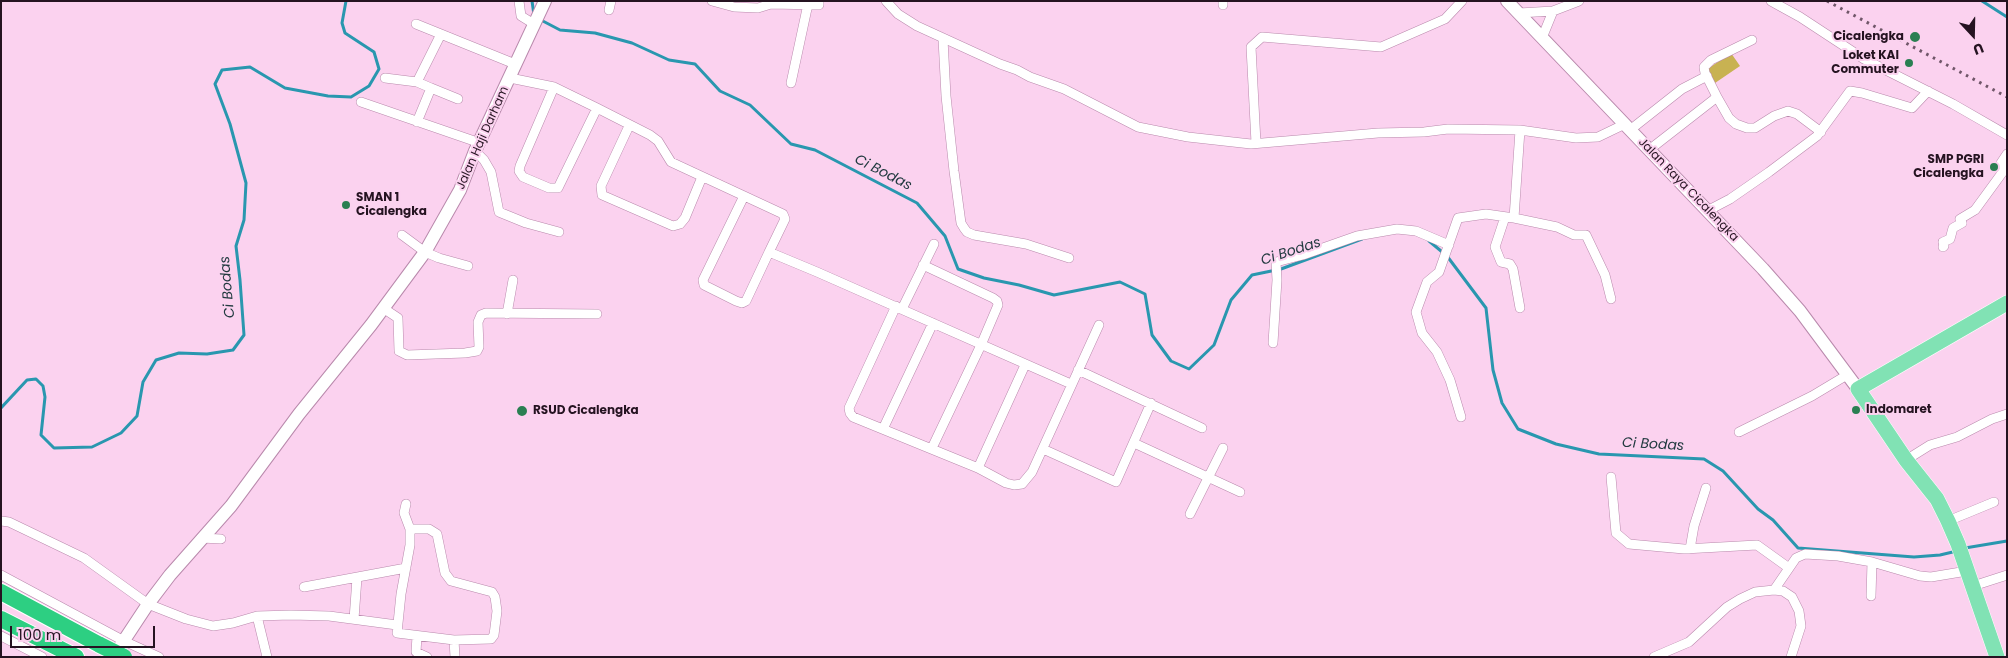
<!DOCTYPE html>
<html>
<head>
<meta charset="utf-8">
<style>
  body { margin:0 }
  #map { position:relative; width:2008px; height:658px; overflow:hidden; background:#fbd2ef; font-family:Poppins,sans-serif }
  canvas { display:block }
  .frame { position:absolute; inset:0; border:2px solid #251321; pointer-events:none }
  .north { position:absolute; left:1948px; top:10px; width:50px; height:50px; -webkit-text-stroke:4px #fbd2ef; paint-order:stroke; rotate:159deg; font-size:14px; font-weight:700; line-height:20px; text-align:center; color:#251321 }
  .north::after { content:''; display:block; margin:auto; width:18px; height:22px; background:#251321; clip-path:polygon(50% 0,100% 100%,50% 72%,0 100%) }
  .scale { position:absolute; left:10px; top:626px; width:145px; height:22px; box-sizing:border-box; border:2px solid #251321; border-top:0; padding-left:6px; font-size:15px; line-height:18px; white-space:nowrap; color:#251321; -webkit-text-stroke:4px #fbd2ef; paint-order:stroke }
</style>
</head>
<body>
<div id="map">
<canvas width="2008" height="658"></canvas>
<div class="frame"></div>
<div class="north">U</div>
<div class="scale">100 m</div>
</div>
<script>
const ctx = document.querySelector('canvas').getContext('2d');
ctx.lineJoin = 'round';
function paint(path, color) { ctx.fillStyle = color; ctx.fill(path, 'evenodd'); }
const shape = rows => new Path2D(rows.map(r => 'M' + r).join(''));
function stroke(path, color, width, dash) { ctx.strokeStyle = color; ctx.lineWidth = width; ctx.lineCap = dash ? 'butt' : 'round'; ctx.setLineDash(dash || []); ctx.stroke(path); }
function write(font, color, halo, rows, align = 'center') {
  ctx.font = font + ' Poppins,sans-serif'; ctx.lineWidth = 4; ctx.setLineDash([]); ctx.textBaseline = 'middle'; ctx.strokeStyle = halo; ctx.fillStyle = color; for (const [text, x, y, turn = 0] of rows) {
    ctx.save(); ctx.translate(x, y); ctx.rotate((+turn || 0) * Math.PI / 180); ctx.textAlign = isNaN(turn) ? turn : align; if (halo) ctx.strokeText(text, 0, 0); ctx.fillText(text, 0, 0); ctx.restore();
  }
}
const green = shape([
  [1731,53,1740,66,1715,83,1706,70]
]);
const stream = shape([
  [532,1,534,15],
  [1982,1,2007,17],
  [539,19,560,30,595,33,632,43,669,60,695,64,720,91,750,105,791,144,815,150,917,203,945,236,958,269,984,278,1019,285,1054,295,1120,282,1145,294,1152,335,1171,361,1189,369,1214,345,1231,300,1252,275,1281,269,1362,239],
  [1429,241,1447,256,1486,308,1493,370,1502,403,1518,429,1556,444,1599,454,1704,459,1723,471,1758,509,1773,520,1798,548,1914,557,1940,555,1957,551],
  [1,408,27,380,36,379,43,386,45,397,41,435,54,448,92,447,121,433,137,416,143,382,156,360,179,353,207,354,233,350,244,335,240,280,236,246,244,220,246,183,230,124,215,84,222,70,250,67,285,88,328,96,351,97,369,86,379,69,374,52,345,33,342,23,346,1],
  [1965,548,2007,541]
]);
const street = shape([
  [519,1,521,16,534,24],
  [712,1,734,7,758,8,771,4,819,5,819,1],
  [886,1,898,14,917,26,1000,64,1017,70,1030,77,1064,89,1138,127,1188,137,1251,144,1378,133,1424,132,1448,129,1520,130,1576,138,1598,137,1625,124],
  [1223,1,1223,5],
  [1771,1,1800,17,1864,59,1953,104,2007,135],
  [609,10,611,1],
  [1519,13,1553,11,1579,1],
  [416,24,515,64],
  [1542,38,1553,11],
  [943,39,946,96,954,171,961,223,964,228,967,232,974,235,1026,244,1069,258],
  [385,78,417,82,431,88,417,122],
  [510,78,554,87,597,108,650,135,658,141,671,162,783,214,785,219,769,252,817,272,1071,384],
  [417,82,441,34],
  [791,83,808,4],
  [554,87,520,166,519,171,523,177,549,188,558,188,597,108],
  [431,88,458,99],
  [1717,97,1729,118,1736,124,1747,128,1755,128,1774,116,1788,111,1797,114,1821,132],
  [361,102,480,143],
  [629,126,601,186,602,195,673,226,680,224,685,218,702,177],
  [1630,130,1682,89,1707,76],
  [1256,143,1251,47,1262,37,1381,47,1445,19,1462,1],
  [1649,150,1717,97,1705,73,1704,67,1711,60,1752,40],
  [475,151,484,160,491,172,499,212,526,223,559,232],
  [744,196,703,280,704,285,736,301,742,303,746,301,769,252],
  [1707,211,1730,199,1769,172,1817,136,1850,91,1862,93,1912,108,1928,91],
  [1505,217,1495,247,1501,262,1510,264,1513,269,1520,308],
  [1514,218,1520,130],
  [402,235,425,252,439,258,468,266],
  [1943,247,1944,246,1943,242,1950,239,1953,228,1962,223,1960,219,1975,210,2005,169,2001,163,2007,154],
  [923,265,993,298,997,301,998,305,981,345,932,448],
  [896,306,849,408,850,413,853,417,978,468,1006,483,1014,485,1022,484,1032,472,1099,325],
  [383,308,398,318,399,351,407,355,465,353,477,351,479,347,478,322,481,315,486,313,597,314],
  [902,309,934,244],
  [507,314,513,280],
  [1273,343,1277,280,1276,262,1303,255,1357,236,1397,229,1416,231,1449,245],
  [1078,370,1202,428],
  [1461,417,1450,380,1437,352,1422,333,1416,312,1427,282,1439,272,1458,218,1486,214,1514,218,1557,227,1574,235,1586,235,1605,275,1611,299],
  [883,429,933,323],
  [1739,432,1812,396,1847,375],
  [1134,443,1240,492],
  [1043,449,1116,482,1151,403],
  [1906,460,1930,445,1957,437,1992,419,2007,414],
  [978,468,1025,365],
  [1611,477,1616,533,1629,544,1684,549,1757,545,1789,568],
  [406,504,404,513,410,529,410,545,401,594,397,633,454,640,491,639,494,635,497,611,495,597,492,592,451,581,445,573,437,534,429,529,410,529],
  [1190,514,1223,448],
  [1,521,9,522,84,558,148,604,186,619,213,626,233,623,257,616,291,615,329,616,397,625],
  [1948,521,1994,502],
  [201,538,221,539],
  [1690,549,1694,526,1706,488],
  [1,575,124,641,159,657],
  [1973,586,2007,575],
  [304,587,406,568],
  [1774,590,1796,558,1805,554,1838,556,1872,562,1920,576,1931,577,1967,571],
  [1871,596,1872,562],
  [257,616,267,657],
  [354,619,357,578],
  [1,636,42,657],
  [417,636,416,652,427,657],
  [454,640,455,657],
  [1654,657,1689,642,1727,607,1740,599,1755,592,1774,590,1783,591,1792,597,1799,611,1801,626,1791,657]
]);
const secondary = shape([
  [1507,1,1763,269,1800,311,1858,389],
  [113,657,148,604,170,575,231,506,299,414,371,325,425,252,460,190,475,151,545,1]
]);
const primary = shape([
  [1997,657,1958,544,1948,521,1937,499,1906,460,1858,389,2007,303]
]);
const highway = shape([
  [1,592,100,645],
  [1,619,76,657]
]);
const rail = shape([
  [1827,1,2007,97]
]);
const highwayBridge = shape([
  [100,645,124,657]
]);
const markers = [
  [1915,37,6,"#2a7f52"],
  [1909,63,5,"#2a7f52"],
  [1994,167,5,"#2a7f52"],
  [346,205,5,"#2a7f52"],
  [1856,410,5,"#2a7f52"],
  [522,411,6,"#2a7f52"]
];
const poiNames = [
  ["Cicalengka",1904,37],
  ["Loket KAI",1899,56],
  ["Commuter",1899,70],
  ["SMP PGRI",1984,160],
  ["Cicalengka",1984,174],
  ["SMAN 1",356,198,"left"],
  ["Cicalengka",356,212,"left"],
  ["Indomaret",1866,410,"left"],
  ["RSUD Cicalengka",533,411,"left"]
];
const streetNames = [
  ["Jalan Haji Darham",483,138,-66],
  ["Jalan Raya Cicalengka",1688,190,46]
];
const waterNames = [
  ["Ci Bodas",883,173,27],
  ["Ci Bodas",1291,252,-18],
  ["Ci Bodas",228,287,-95],
  ["Ci Bodas",1653,445,3]
];
paint(green, '#c8b252');
stroke(stream, '#2997af', 3);
stroke(street, '#b989ac', 10);
stroke(secondary, '#b989ac', 14);
stroke(primary, '#fff', 16);
stroke(highway, '#fff', 18);
stroke(street, '#fff', 9);
stroke(secondary, '#fff', 12);
stroke(primary, '#81e2b4', 15);
stroke(highway, '#2dcf82', 16);
stroke(rail, '#705669', 3, [2.5, 5]);
stroke(highwayBridge, '#fff', 18, []);
stroke(highwayBridge, '#2dcf82', 16);
for (const [x, y, r, color] of markers) { const dot = new Path2D(); dot.arc(x, y, r, 0, 2 * Math.PI); ctx.fillStyle = color; ctx.fill(dot); stroke(dot, '#fbd2ef', 2); }
write('bold 12px', '#251321', '#fbd2ef', poiNames, 'right');
write('12px', '#251321', '#fbd2ef', streetNames);
write('italic 14px', '#223a40', '#fbd2ef', waterNames);
</script>
</body>
</html>
